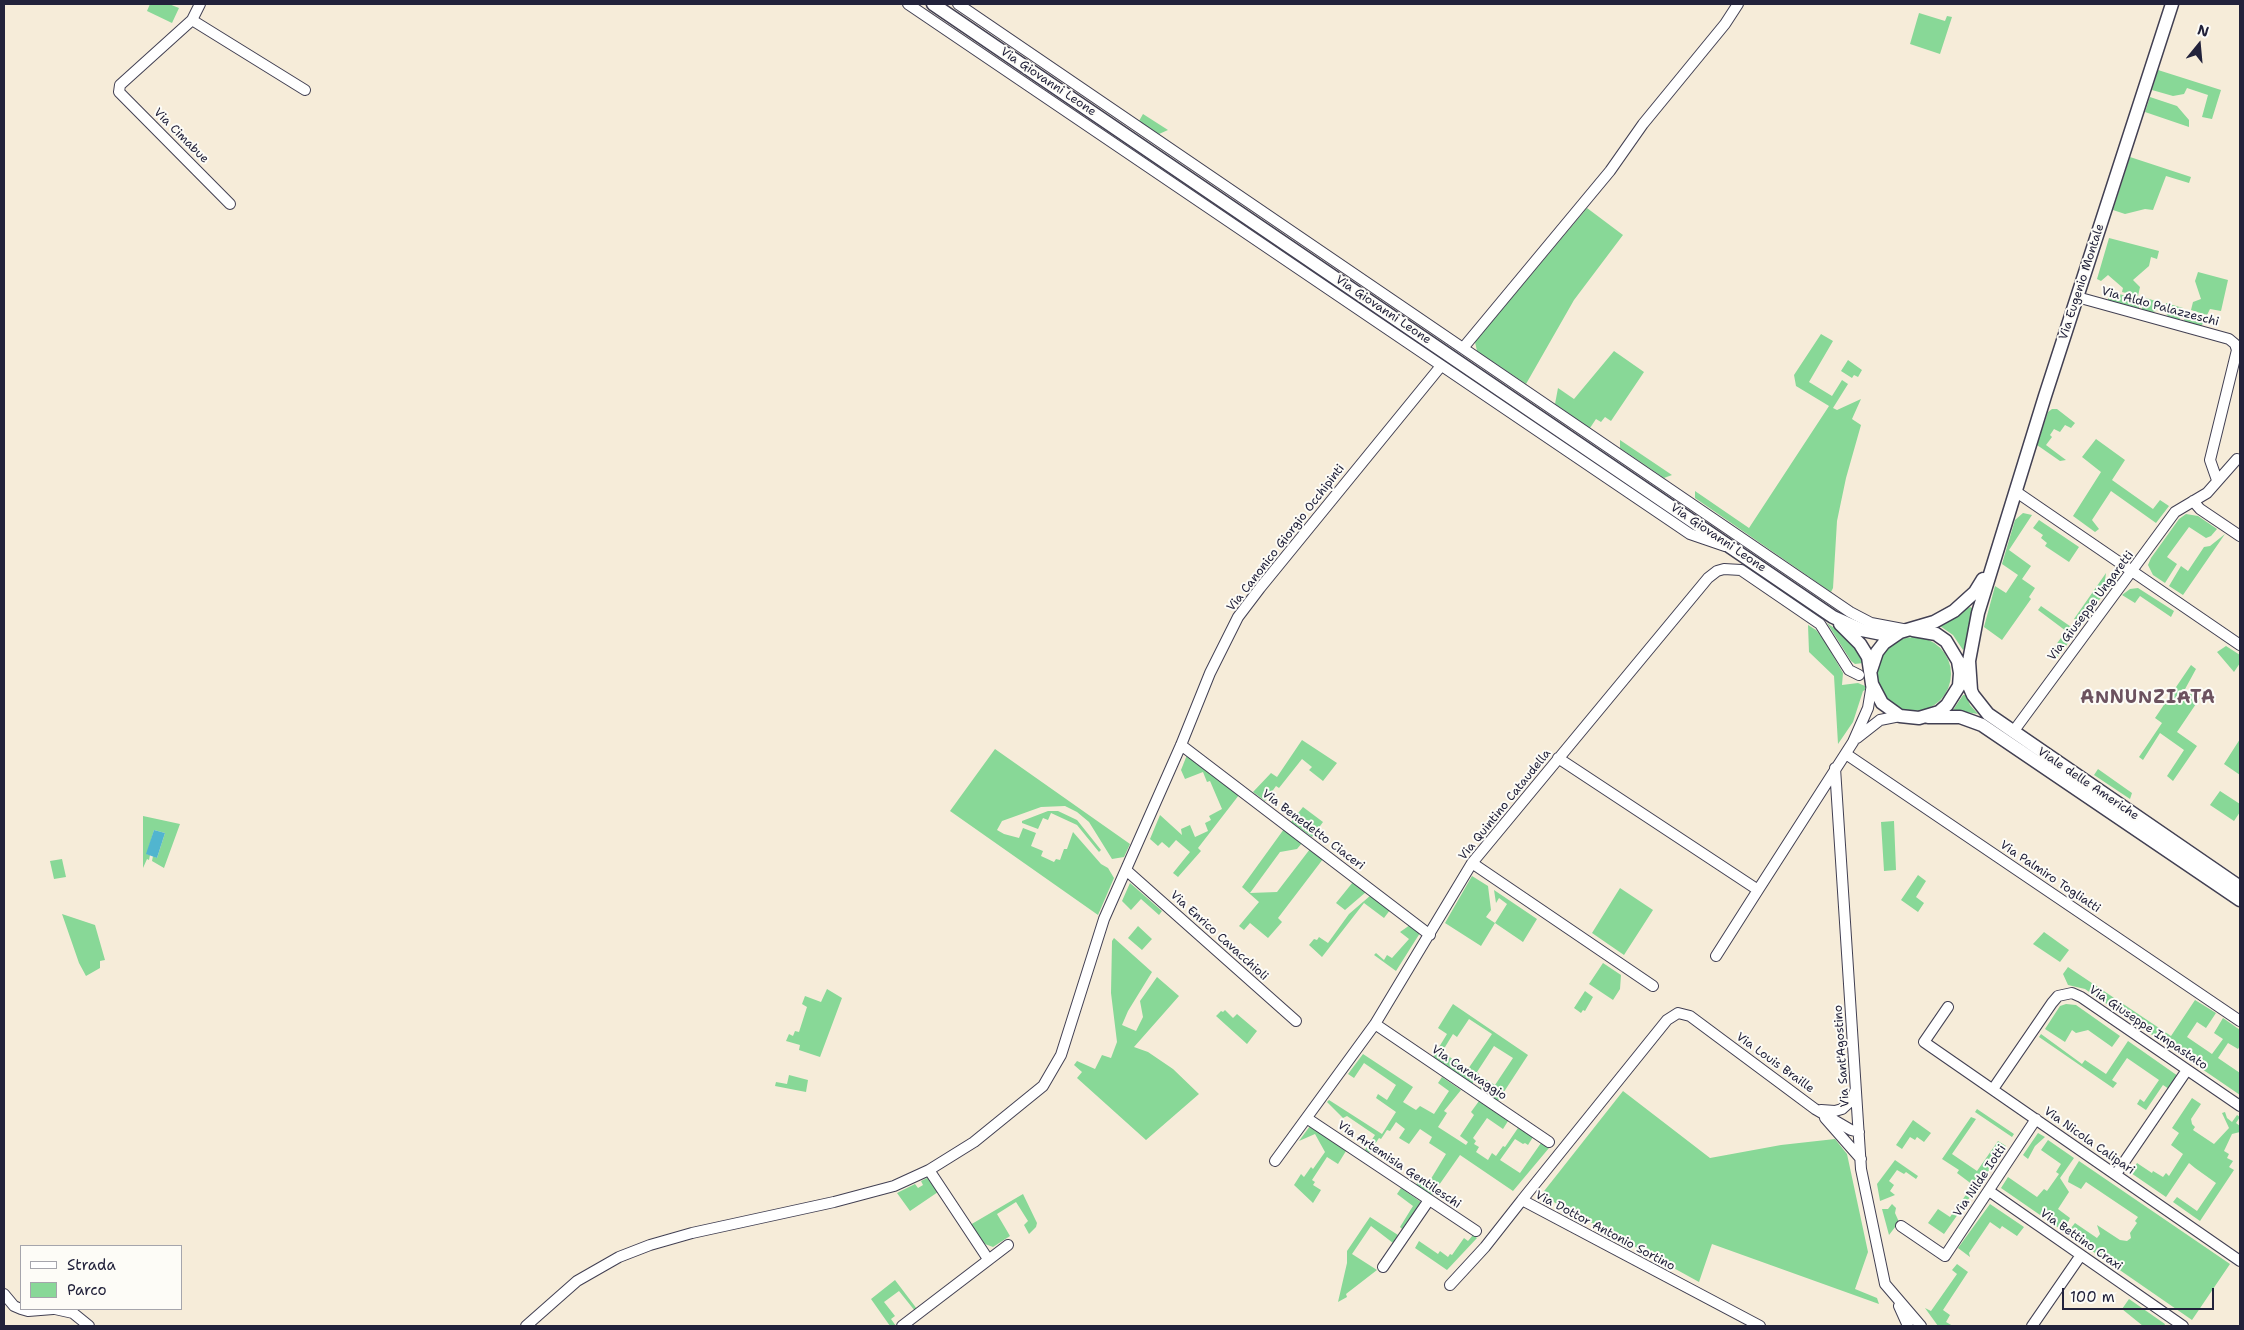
<!DOCTYPE html>
<html>
<head>
<meta charset="utf-8">
<style>
  body { margin:0 }
  #map { position:relative; width:2244px; height:1330px; overflow:hidden; background:#f6ecd9; font-family:"Shantell Sans",sans-serif }
  canvas { display:block }
  .frame { position:absolute; inset:0; border:5px solid #22223b; pointer-events:none }
  .legend { position:absolute; left:20px; top:1245px; width:162px; height:65px; box-sizing:border-box; background:#fdfcf7; border:1px solid #a5a5ac; margin:0; padding:6px 9px; list-style:none; font-size:15px; color:#22223b }
  .legend li { display:flex; align-items:center; gap:10px; height:25px }
  .legend b { width:25px; border:1px solid #a5a5ac }
  .north { position:absolute; left:2174px; top:20px; width:50px; height:50px; -webkit-text-stroke:4px #fdfcf7; paint-order:stroke; rotate:17deg; font-size:14px; font-weight:700; line-height:20px; text-align:center; color:#22223b }
  .north::after { content:''; display:block; margin:auto; width:18px; height:22px; background:#22223b; clip-path:polygon(50% 0,100% 100%,50% 72%,0 100%) }
  .scale { position:absolute; left:2062px; top:1288px; width:152px; height:22px; box-sizing:border-box; border:2px solid #22223b; border-top:0; padding-left:6px; font-size:15px; line-height:18px; white-space:nowrap; color:#22223b; -webkit-text-stroke:4px #fdfcf7; paint-order:stroke }
</style>
</head>
<body>
<div id="map">
<canvas width="2244" height="1330"></canvas>
<div class="frame"></div>
<ul class="legend">
<li><b style="height:6px;background:#fff"></b>Strada</li>
<li><b style="height:14px;background:#88d897"></b>Parco</li>
</ul>
<div class="north">N</div>
<div class="scale">100 m</div>
</div>
<script>
const ctx = document.querySelector('canvas').getContext('2d');
ctx.lineJoin = 'round';
function paint(path, color) { ctx.fillStyle = color; ctx.fill(path, 'evenodd'); }
const shape = rows => new Path2D(rows.map(r => 'M' + r).join(''));
function stroke(path, color, width, dash) { ctx.strokeStyle = color; ctx.lineWidth = width; ctx.lineCap = dash ? 'butt' : 'round'; ctx.setLineDash(dash || []); ctx.stroke(path); }
function write(font, color, halo, rows, align = 'center') {
  ctx.font = font + ' "Shantell Sans",sans-serif'; ctx.lineWidth = 4; ctx.setLineDash([]); ctx.textBaseline = 'middle'; ctx.strokeStyle = halo; ctx.fillStyle = color; for (const [text, x, y, turn = 0] of rows) {
    ctx.save(); ctx.translate(x, y); ctx.rotate((+turn || 0) * Math.PI / 180); ctx.textAlign = isNaN(turn) ? turn : align; if (halo) ctx.strokeText(text, 0, 0); ctx.fillText(text, 0, 0); ctx.restore();
  }
}
const green = shape([
  [150,4,169,4,179,8,172,23,147,11],
  [1919,13,1945,21,1947,16,1952,17,1940,54,1910,44],
  [2158,70,2221,90,2212,119,2202,117,2208,95,2187,88,2184,94,2173,96,2152,90],
  [2150,97,2177,106,2189,120,2189,127,2145,112],
  [1143,114,1168,130,1159,134,1139,121],
  [2130,157,2191,177,2189,183,2166,176,2153,210,2145,209,2125,214,2113,210],
  [1587,208,1623,235,1574,300,1526,384,1477,351,1475,342],
  [2109,238,2159,251,2157,259,2151,257,2149,266,2133,280,2140,287,2138,296,2122,292,2123,288,2108,275,2101,281,2097,279],
  [2198,272,2228,280,2221,311,2210,309,2207,315,2191,310,2193,302,2201,299,2195,281],
  [2112,292,2141,300,2139,308,2138,310,2108,301,2108,297],
  [2146,298,2159,302,2156,311,2149,313,2141,311],
  [2166,303,2183,308,2179,321,2171,319,2167,315,2165,310],
  [2185,313,2208,318,2200,327,2184,323],
  [1821,334,1833,341,1809,382,1832,396,1842,380,1848,384,1833,408,1837,410,1861,399,1852,419,1861,425,1846,478,1837,521,1833,588,1831,592,1695,498,1695,491,1749,528,1829,406,1796,386,1794,375],
  [1614,351,1644,372,1611,421,1605,417,1601,422,1596,419,1590,428,1555,404,1558,388,1574,399],
  [1848,360,1862,370,1858,377,1854,375,1852,378,1841,371],
  [2052,409,2057,409,2075,423,2071,428,2065,425,2060,432,2054,429,2050,435,2052,437,2046,445,2066,460,2060,461,2037,445,2048,412],
  [2096,439,2125,460,2112,480,2153,509,2160,500,2169,506,2156,523,2111,491,2092,520,2099,529,2095,532,2073,516,2101,472,2082,457],
  [1620,440,1672,475,1664,478,1620,448],
  [2023,513,2032,515,2009,550,2031,566,2022,579,2035,588,2029,597,2031,599,2002,640,1984,627,1995,586,2006,593,2018,575,2002,564,2015,520],
  [2186,514,2198,516,2217,529,2211,536,2206,538,2189,527,2167,557,2177,564,2165,583,2153,575,2148,565,2151,558,2179,519],
  [2039,520,2079,547,2069,562,2045,546,2047,543,2041,538,2043,535,2033,528],
  [2225,534,2183,595,2169,586,2181,566,2188,571,2204,547,2210,546],
  [2106,573,2105,581,2110,585,2082,624,2074,619],
  [2138,588,2174,611,2171,617,2140,596,2135,603,2122,595,2130,589],
  [2041,606,2077,631,2057,658,2050,653,2066,631,2038,610],
  [1970,607,1972,608,1965,647,1963,650,1953,635,1940,626],
  [1827,623,1844,635,1858,651,1863,663,1855,664,1851,661],
  [1808,625,1816,630,1824,640,1843,673,1842,685,1858,683,1865,686,1865,690,1863,691,1853,722,1838,744,1834,676,1809,652],
  '1877 674a37 37 0 1 1 74 0a37 37 0 1 1-74 0Z',
  [2226,646,2240,655,2240,663,2234,672,2217,652],
  [2191,665,2196,669,2184,691,2200,698,2177,732,2197,746,2173,781,2167,776,2184,750,2160,733,2143,760,2139,757,2162,723,2155,718],
  [1963,695,1966,695,1970,705,1978,714,1953,710],
  [2240,739,2240,775,2224,764],
  [1302,740,1337,763,1323,781,1309,770,1312,767,1302,759,1279,788,1276,786,1265,801,1253,792,1271,773,1277,777],
  [995,749,1130,844,1124,857,1112,859,1089,822,1077,812,1065,806,1041,807,1002,821,997,830,1004,834,1019,838,1023,828,1036,833,1031,846,1043,851,1041,856,1054,862,1056,859,1060,860,1064,849,1067,849,1073,832,1101,864,1108,868,1114,878,1098,915,950,811],
  [1187,755,1239,795,1198,848,1201,851,1178,877,1173,873,1190,852,1176,840,1169,848,1162,842,1158,846,1150,839,1160,815,1182,835,1181,829,1190,825,1195,837,1208,831,1205,823,1211,820,1209,816,1222,809,1210,781,1207,782,1203,772,1185,779,1181,770],
  [2098,769,2132,793,2130,799,2094,775],
  [2220,791,2240,804,2240,812,2234,821,2210,805],
  [1303,807,1323,822,1312,837,1291,822],
  [1048,811,1058,811,1077,820,1101,850,1099,852,1077,825,1051,813,1048,820,1043,818,1038,829,1022,823,1022,821],
  [143,816,180,824,164,868,152,861,153,856,157,858,165,833,154,830,147,854,150,855,149,860,147,859,143,868],
  [1894,821,1896,870,1884,871,1881,822],
  [1284,829,1302,843,1297,849,1280,852,1250,893,1277,892,1310,849,1323,859,1278,918,1282,922,1268,938,1250,923,1244,930,1239,926,1259,902,1242,887],
  [62,859,66,877,54,879,50,861],
  [1918,875,1926,881,1916,897,1924,903,1918,912,1901,900],
  [1472,876,1488,886,1491,910,1486,917,1495,923,1507,904,1499,898,1496,903,1494,890,1537,919,1523,942,1495,923,1481,946,1445,923],
  [1353,882,1366,892,1345,910,1336,903],
  [1130,883,1162,911,1159,915,1141,899,1131,910,1122,901],
  [1620,888,1653,910,1624,955,1592,933],
  [1371,895,1390,910,1384,918,1364,903,1322,957,1309,945,1314,939,1317,940,1319,937,1328,943,1349,914],
  [62,914,95,925,105,960,100,961,100,968,86,976,79,963],
  [1410,925,1420,933,1396,971,1374,955,1376,953,1384,960,1387,955,1392,958,1409,939,1400,932],
  [1138,926,1152,939,1142,950,1128,938],
  [2044,932,2069,950,2060,962,2033,944],
  [1114,938,1152,972,1128,1011,1122,1025,1136,1031,1143,1017,1140,1001,1157,977,1179,996,1134,1047,1148,1052,1173,1069,1199,1094,1146,1140,1077,1078,1082,1072,1074,1065,1077,1061,1095,1069,1102,1055,1111,1058,1117,1042,1111,993,1112,941],
  [1603,963,1621,975,1620,989,1613,1000,1589,984],
  [2068,967,2171,1036,2195,1000,2216,1013,2206,1028,2197,1022,2187,1037,2212,1054,2223,1039,2214,1033,2223,1018,2240,1030,2240,1046,2238,1049,2228,1043,2218,1058,2240,1073,2240,1095,2085,989,2068,985,2063,974],
  [827,989,842,998,820,1057,799,1050,800,1045,786,1041,789,1034,793,1036,795,1031,799,1032,807,1007,802,1004,805,996,821,1002],
  [1585,991,1593,997,1585,1011,1583,1010,1581,1013,1574,1008],
  [1453,1004,1528,1055,1498,1101,1479,1089,1485,1079,1495,1085,1513,1058,1494,1046,1477,1072,1479,1074,1472,1084,1433,1057,1447,1034,1438,1028],
  [1469,1019,1492,1034,1468,1069,1442,1052,1453,1034,1457,1037],
  [2066,1004,2076,1005,2120,1036,2112,1047,2088,1030,2076,1033,2072,1030,2065,1042,2045,1029,2060,1006],
  [1225,1010,1233,1018,1237,1014,1257,1031,1247,1044,1216,1016,1221,1011,1223,1012],
  [2041,1034,2082,1064,2085,1060,2106,1074,2128,1041,2178,1076,2169,1089,2163,1085,2146,1110,2137,1104,2140,1099,2144,1102,2159,1080,2127,1058,2112,1080,2117,1083,2113,1088,2039,1037],
  [1363,1054,1413,1087,1403,1102,1416,1110,1420,1106,1434,1114,1449,1091,1438,1083,1442,1077,1461,1090,1444,1111,1447,1113,1438,1127,1466,1145,1468,1142,1460,1136,1474,1115,1471,1112,1479,1101,1508,1121,1503,1129,1487,1118,1473,1138,1476,1141,1474,1144,1479,1147,1476,1152,1488,1160,1492,1153,1496,1156,1503,1146,1505,1147,1518,1128,1533,1137,1528,1145,1525,1143,1523,1144,1515,1139,1500,1160,1520,1173,1541,1143,1549,1148,1513,1191,1460,1155,1432,1195,1416,1185,1421,1177,1429,1182,1446,1154,1429,1143,1432,1137,1420,1129,1409,1144,1399,1138,1405,1129,1396,1122,1390,1131,1387,1130,1381,1139,1379,1138,1369,1153,1365,1150,1375,1135,1347,1116,1343,1118,1327,1102,1329,1100,1382,1134,1396,1112,1376,1098,1378,1094,1387,1100,1396,1085,1364,1063,1354,1078,1348,1074],
  [789,1075,808,1080,806,1092,775,1086,776,1082,787,1084],
  [1623,1091,1710,1158,1781,1145,1835,1139,1847,1154,1868,1252,1855,1289,1877,1298,1879,1304,1712,1244,1699,1282,1541,1195],
  [2192,1098,2201,1104,2191,1119,2192,1124,2195,1127,2193,1130,2214,1144,2229,1128,2222,1113,2225,1112,2227,1118,2232,1122,2237,1115,2240,1117,2236,1123,2240,1126,2240,1132,2232,1134,2224,1151,2229,1154,2227,1158,2233,1161,2229,1167,2234,1170,2200,1221,2173,1202,2177,1197,2197,1211,2216,1183,2195,1168,2189,1163,2166,1197,2131,1173,2137,1163,2152,1173,2153,1171,2163,1177,2166,1173,2169,1176,2183,1154,2171,1145,2179,1133,2172,1128],
  [1977,1109,2014,1134,2012,1137,1975,1112],
  [1971,1117,1976,1119,1952,1154,1977,1171,1998,1141,2006,1146,1944,1234,1928,1223,1938,1209,1950,1217,1973,1185,1957,1173,1959,1170,1942,1159],
  [1913,1120,1931,1133,1924,1142,1917,1137,1915,1140,1910,1137,1902,1149,1896,1145],
  [1310,1126,1346,1151,1338,1164,1327,1157,1312,1180,1315,1182,1313,1185,1321,1190,1313,1203,1294,1185,1301,1174,1304,1177,1311,1167,1313,1169,1325,1152,1315,1134,1299,1141],
  [2038,1133,2045,1137,2035,1146,2028,1159,2023,1155],
  [2048,1140,2074,1158,2060,1178,2069,1192,2058,1209,2070,1218,2067,1224,2071,1228,2075,1223,2097,1238,2100,1234,2097,1225,2120,1240,2127,1241,2131,1238,2130,1233,2137,1223,2135,1221,2138,1217,2086,1182,2081,1189,2068,1182,2069,1177,2079,1161,2230,1264,2192,1320,2001,1188,2008,1177,2037,1197,2044,1189,2047,1191,2059,1174,2056,1172,2061,1164,2041,1150],
  [1895,1160,1918,1176,1916,1179,1906,1172,1904,1174,1897,1170,1889,1181,1894,1185,1890,1191,1895,1195,1880,1201,1877,1184],
  [929,1177,938,1192,910,1211,897,1193,915,1184,918,1188,923,1185,921,1181],
  [1401,1188,1421,1202,1402,1229,1400,1227,1413,1206,1397,1194],
  [1023,1194,1037,1223,1036,1227,1029,1234,1024,1225,1028,1221,1016,1202,997,1214,1010,1236,993,1247,985,1244,970,1225],
  [1892,1204,1896,1208,1895,1213,1899,1222,1889,1235,1882,1209,1888,1209],
  [1990,1204,2024,1227,2017,1236,2002,1226,2000,1229,1990,1222,1969,1253,1970,1257,1958,1248],
  [1370,1217,1398,1235,1393,1243,1371,1226,1352,1254,1377,1270,1346,1294,1347,1297,1338,1302,1347,1263,1347,1251],
  [1473,1235,1477,1238,1447,1270,1415,1248,1419,1241,1438,1254,1440,1251,1448,1257,1450,1254,1452,1255,1464,1238,1468,1241],
  [1957,1264,1968,1272,1943,1310,1950,1315,1946,1322,1953,1326,1938,1326,1925,1308,1931,1311,1957,1274,1952,1270],
  [895,1280,917,1309,915,1311,899,1291,884,1302,895,1316,891,1319,896,1326,890,1326,871,1299],
  [2129,1299,2165,1324,2164,1326,2143,1326,2122,1309]
]);
const water = shape([
  [154,830,165,833,157,858,146,854]
]);
const minor = shape([
  [200,4,192,20,120,85,119,92,230,204],
  [908,4,1690,534,1725,546],
  [958,4,1850,612,1871,623,1908,630],
  [192,20,305,90],
  [2077,297,2229,339,2235,344,2237,350,2210,460,2217,480],
  [1463,348,1610,171,1643,124,1725,24,1738,4],
  [2015,491,2240,645],
  [2193,501,2200,509,2240,536],
  [2013,732,2175,512,2207,493,2237,459],
  [1857,738,1880,720,1900,716],
  [1181,745,1430,935],
  [1846,754,2240,1021],
  [1558,758,1758,890,1853,742,1868,708,1872,684],
  [1835,768,1861,1169,1885,1284,1921,1326],
  [1472,863,1653,986],
  [1126,870,1296,1021],
  [1716,956,1758,890],
  [1948,1007,1924,1042,2240,1261],
  [1375,1024,1549,1142],
  [1993,1089,2052,1003,2058,996,2072,993,2081,997,2240,1106],
  [1821,1110,1835,1111,1842,1109,1853,1099,1855,1091],
  [1825,1118,1861,1159],
  [1308,1119,1476,1231],
  [1275,1161,1375,1024,1472,863,1708,578,1717,571,1724,569,1741,570,1820,624,1849,670,1859,675],
  [929,1170,988,1259],
  [2116,1174,2187,1070],
  [1989,1191,2183,1326],
  [1901,1226,1945,1256,2036,1119],
  [1383,1267,1429,1200],
  [1450,1285,1485,1247,1522,1200],
  [4,1294,14,1306,21,1309,28,1311,53,1309],
  [1899,1306,1908,1326],
  [55,1309,73,1313,89,1326],
  [526,1326,577,1281,619,1257,650,1245,692,1233,834,1202,894,1186,929,1170,974,1142,1043,1086,1061,1055,1104,919,1181,745,1210,673,1238,617,1260,588,1441,366],
  [902,1326,1008,1245],
  [1760,1326,1522,1200,1667,1020,1678,1013,1690,1016,1815,1109,1851,1130,1859,1132],
  [2032,1326,2081,1255]
]);
const major = shape([
  [933,4,1833,617,1862,630,1892,636],
  [1840,624,1860,644,1868,657,1872,684,1882,703,1900,716,1919,718,1939,712,1947,705,1959,686,1960,673,1958,661,1946,641,1936,634,1913,630],
  [1958,661,1973,695,1988,714,2240,887],
  [1871,670,1877,652,1884,643,1900,632,1934,622,1954,611,1975,592,1983,579],
  [1971,690,1969,661,1978,613,2045,396,2172,4],
  [1928,717,1960,717,1982,725,2240,900]
]);
const streetNames = [
  ["Via Giovanni Leone",1048,82,34],
  ["Via Cimabue",181,136,45],
  ["Via Eugenio Montale",2082,282,-72],
  ["Via Aldo Palazzeschi",2160,307,15],
  ["Via Giovanni Leone",1383,310,34],
  ["Via Canonico Giorgio Occhipinti",1286,538,-52],
  ["Via Giovanni Leone",1718,538,34],
  ["Via Giuseppe Ungaretti",2091,606,-53],
  ["Viale delle Americhe",2088,784,34],
  ["Via Quintino Cataudella",1505,805,-51],
  ["Via Benedetto Ciaceri",1313,830,37],
  ["Via Palmiro Togliatti",2050,877,34],
  ["Via Enrico Cavacchioli",1219,936,42],
  ["Via Giuseppe Impastato",2148,1028,34],
  ["Via Sant'Agostino",1842,1056,-94],
  ["Via Louis Braille",1775,1063,36],
  ["Via Caravaggio",1469,1073,34],
  ["Via Nicola Calipari",2089,1141,35],
  ["Via Artemisia Gentileschi",1399,1165,34],
  ["Via Nilde Iotti",1980,1181,-56],
  ["Via Dottor Antonio Sortino",1605,1231,28],
  ["Via Bettino Craxi",2081,1240,35]
];
const districtNames = [
  ["ANNUNZIATA",2148,698]
];
paint(green, '#88d897');
paint(water, '#51b5cf');
stroke(minor, '#424053', 12);
stroke(major, '#424053', 15);
stroke(minor, '#fff', 10);
stroke(major, '#fff', 12);
write('12px', '#22223b', '#fdfcf7', streetNames);
ctx.letterSpacing = '1px';
write('bold 18px', '#6c525f', '#fdfcf7', districtNames);
ctx.letterSpacing = '0px';
</script>
</body>
</html>
